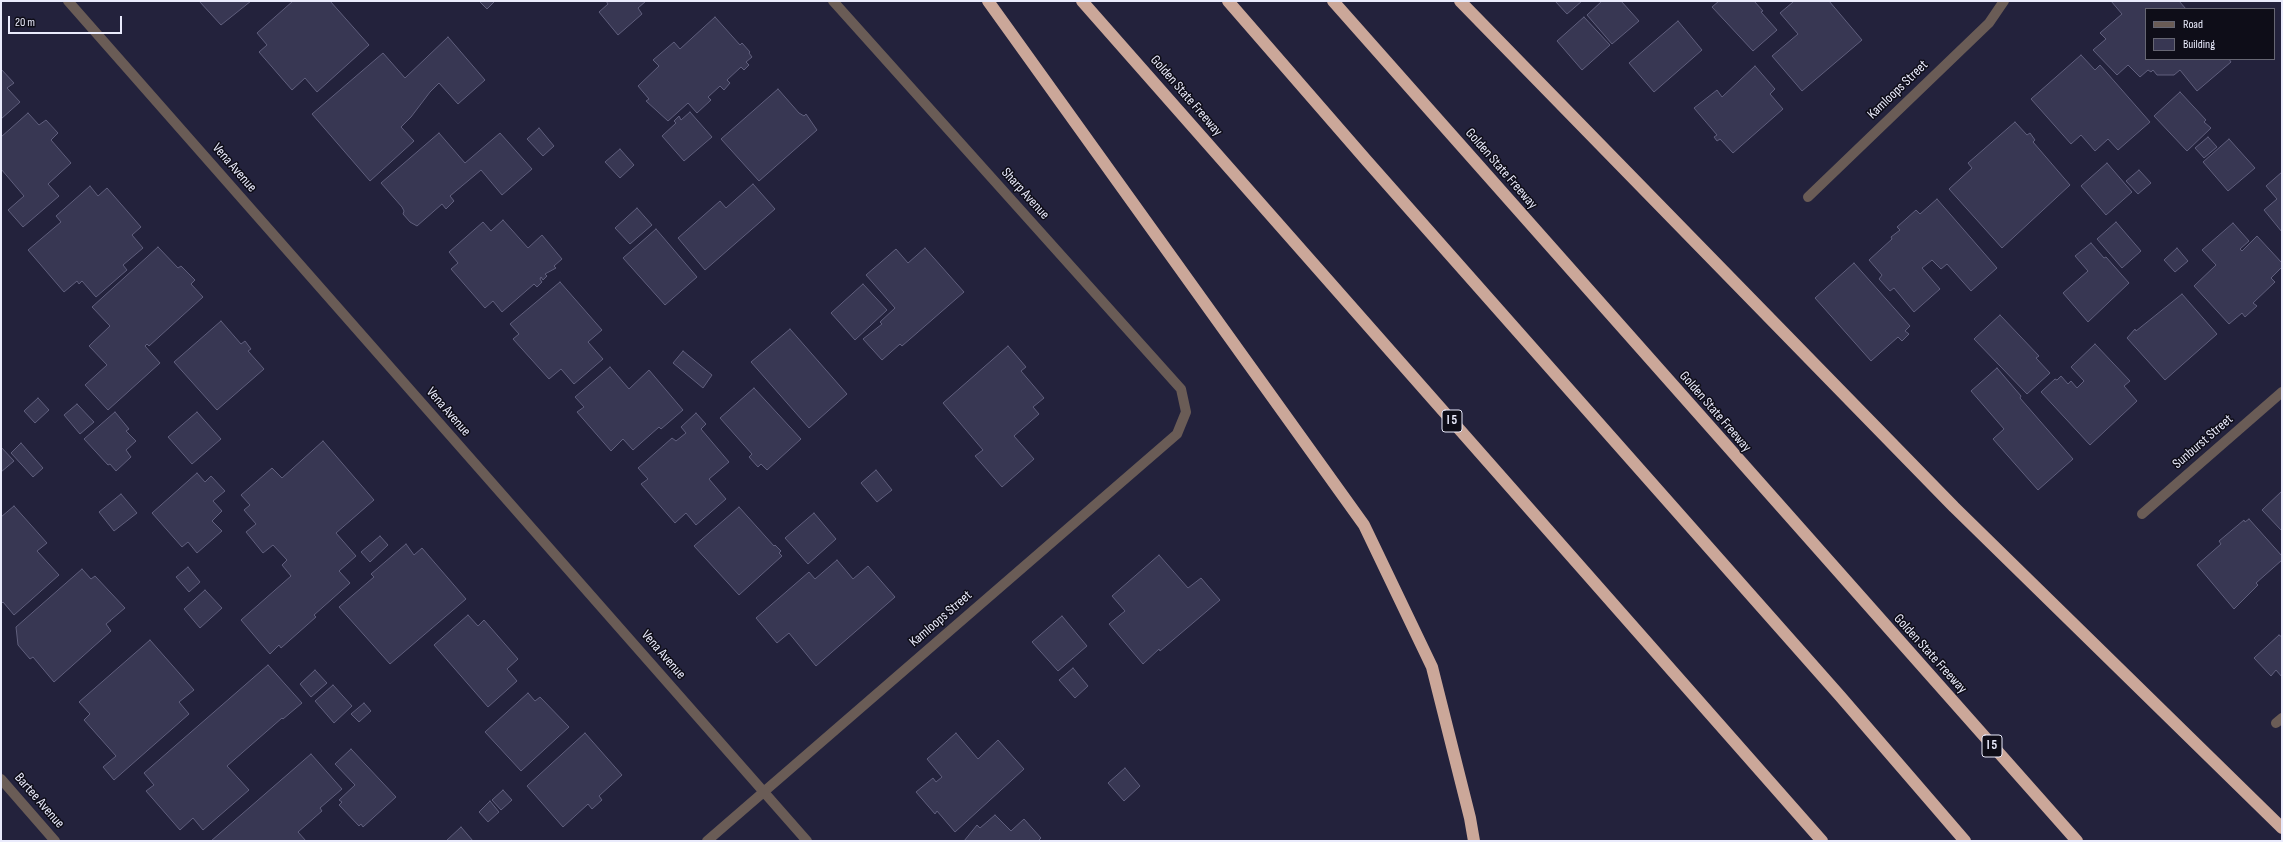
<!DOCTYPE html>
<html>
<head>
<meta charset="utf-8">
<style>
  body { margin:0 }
  #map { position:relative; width:2283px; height:842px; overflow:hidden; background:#23223c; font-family:"Sofia Sans Condensed",sans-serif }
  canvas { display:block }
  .frame { position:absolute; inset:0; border:2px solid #eaebfc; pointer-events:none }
  .legend { position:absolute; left:2145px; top:8px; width:130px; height:52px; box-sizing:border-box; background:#0e0d18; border:1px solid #666673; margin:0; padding:5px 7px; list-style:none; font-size:12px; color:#eaebfc }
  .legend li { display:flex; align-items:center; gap:8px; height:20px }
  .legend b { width:20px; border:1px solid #666673 }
  .scale { position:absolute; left:8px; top:16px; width:114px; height:18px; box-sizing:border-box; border:2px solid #eaebfc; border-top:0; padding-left:5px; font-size:12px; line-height:14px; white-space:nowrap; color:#eaebfc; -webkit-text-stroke:3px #0e0d18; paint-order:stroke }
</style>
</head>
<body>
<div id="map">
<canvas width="2283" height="842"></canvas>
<div class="frame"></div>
<ul class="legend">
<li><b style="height:5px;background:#6a5c56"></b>Road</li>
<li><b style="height:11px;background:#383753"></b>Building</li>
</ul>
<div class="scale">20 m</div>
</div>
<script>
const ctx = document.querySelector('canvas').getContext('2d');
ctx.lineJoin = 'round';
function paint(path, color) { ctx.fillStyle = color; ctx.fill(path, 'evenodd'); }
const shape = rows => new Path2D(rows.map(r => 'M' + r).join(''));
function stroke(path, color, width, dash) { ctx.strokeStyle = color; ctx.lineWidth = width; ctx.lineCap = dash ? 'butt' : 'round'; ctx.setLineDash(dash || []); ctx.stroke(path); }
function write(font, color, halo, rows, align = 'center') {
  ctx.font = font + ' "Sofia Sans Condensed",sans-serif'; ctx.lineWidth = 3; ctx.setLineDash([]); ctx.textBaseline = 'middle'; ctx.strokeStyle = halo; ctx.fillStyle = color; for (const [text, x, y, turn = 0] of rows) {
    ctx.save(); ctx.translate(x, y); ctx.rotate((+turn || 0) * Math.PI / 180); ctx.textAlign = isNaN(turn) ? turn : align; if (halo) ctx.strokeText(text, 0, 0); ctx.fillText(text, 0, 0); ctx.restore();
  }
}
const building = shape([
  [199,1,251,1,221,25,199,1],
  [293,1,330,1,369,45,317,92,305,78,292,90,259,52,267,45,257,33,293,1],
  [479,1,495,1,487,9,479,1],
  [606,1,646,1,638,8,642,14,618,35,599,12,608,4,606,1],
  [1555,1,1582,1,1567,14,1555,1],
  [1602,1,1621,1,1639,21,1612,44,1587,15,1602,1],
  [1719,1,1754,1,1763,11,1761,12,1777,30,1753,51,1712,7,1719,1],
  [1792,1,1829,1,1862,40,1802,91,1772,56,1798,34,1780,13,1793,2,1792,1],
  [2111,1,2179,1,2186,9,2146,9,2146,59,2229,59,2231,62,2197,91,2180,70,2174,75,2157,75,2153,70,2151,72,2148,70,2140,77,2128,65,2117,75,2093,50,2106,39,2100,33,2122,14,2111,1],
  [715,17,740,45,742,43,750,52,749,53,752,57,746,62,749,65,744,70,741,67,727,80,730,83,724,90,720,86,708,97,711,100,697,113,688,103,668,121,646,101,649,99,638,86,659,66,653,60,674,42,680,49,715,17],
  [1584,17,1610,45,1582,70,1557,41,1584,17],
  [1678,21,1702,50,1654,92,1629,63,1678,21],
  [448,37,485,80,458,104,439,83,430,92,411,117,401,127,414,141,370,181,312,114,383,53,405,78,448,37],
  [2081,55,2095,70,2100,65,2150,122,2118,150,2108,139,2095,151,2081,135,2071,144,2031,99,2081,55],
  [1755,66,1775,89,1770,94,1783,109,1733,153,1720,139,1717,141,1714,137,1717,135,1694,108,1717,90,1722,97,1755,66],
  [1,69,14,83,7,88,20,102,1,119,1,69],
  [778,89,799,113,804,116,806,114,817,130,759,181,721,139,778,89],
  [2180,92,2206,120,2204,122,2211,128,2187,151,2154,116,2180,92],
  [690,112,712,137,684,161,662,136,676,123,674,121,679,116,681,120,690,112],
  [28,113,39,125,46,120,58,133,51,140,71,163,48,184,59,196,23,227,8,210,24,196,1,169,1,137,28,113],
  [2015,122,2027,135,2030,133,2035,140,2033,142,2070,185,2002,248,1949,189,1972,168,1968,163,2015,122],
  [539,128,554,146,543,156,527,139,539,128],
  [439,133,465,163,500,133,532,169,502,195,481,170,450,196,454,201,446,209,442,204,417,226,410,222,403,214,404,211,402,207,381,183,439,133],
  [2208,137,2217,147,2204,158,2195,148,2208,137],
  [2229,139,2255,168,2228,191,2203,162,2229,139],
  [620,149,634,165,620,178,605,162,620,149],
  [2107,163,2132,192,2106,215,2081,186,2107,163],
  [2139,170,2151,183,2138,194,2126,181,2139,170],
  [2282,172,2282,232,2264,210,2277,199,2266,186,2282,172],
  [753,184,775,209,705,270,678,238,720,201,726,208,753,184],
  [90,186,98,196,107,188,141,227,132,235,143,248,123,265,127,270,96,297,82,281,79,284,77,281,64,292,28,250,61,222,56,216,90,186],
  [1937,199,1997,268,1971,291,1947,264,1941,269,1932,260,1922,268,1940,289,1914,312,1894,288,1890,291,1879,279,1882,275,1869,260,1892,239,1891,237,1900,230,1897,227,1916,210,1920,214,1937,199],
  [637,208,652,225,630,244,615,228,637,208],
  [503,220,528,248,542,235,562,259,554,266,556,268,545,274,547,276,543,280,541,277,540,279,542,282,537,287,534,284,502,312,493,301,485,308,451,269,458,263,449,252,483,222,491,231,503,220],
  [2116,222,2141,251,2122,268,2097,239,2116,222],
  [2233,223,2249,241,2240,249,2242,251,2257,236,2282,263,2282,267,2271,278,2275,282,2253,303,2257,306,2245,317,2242,313,2229,324,2194,286,2216,265,2202,250,2233,223],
  [656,229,697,277,665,305,623,258,656,229],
  [2091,243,2104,258,2106,257,2129,283,2088,322,2063,293,2088,271,2075,256,2091,243],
  [158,247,178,268,181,266,195,280,191,284,203,297,149,346,147,344,145,346,160,363,108,410,85,385,107,365,89,346,110,326,92,307,158,247],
  [925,248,964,292,902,346,900,344,882,360,863,339,882,324,880,322,895,308,866,275,896,249,908,263,925,248],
  [2177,248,2188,261,2175,272,2164,260,2177,248],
  [1854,263,1910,326,1905,331,1909,334,1902,341,1898,337,1871,361,1815,298,1854,263],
  [560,282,602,330,588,342,603,359,574,384,561,369,549,379,513,339,519,334,510,324,560,282],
  [863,284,887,310,855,340,831,313,863,284],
  [2182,294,2217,334,2165,380,2127,338,2135,329,2136,331,2182,294],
  [2000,315,2039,356,2036,358,2050,373,2027,394,1974,339,2000,315],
  [221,321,241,344,245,341,251,349,248,351,264,369,217,410,174,362,221,321],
  [790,329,847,394,809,428,751,362,790,329],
  [2095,344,2130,381,2124,386,2137,401,2090,445,2041,392,2055,379,2057,380,2061,376,2068,384,2071,381,2077,388,2084,381,2071,367,2095,344],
  [1008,346,1026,367,1021,371,1044,398,1033,407,1039,414,1014,436,1034,459,1002,487,975,456,983,450,943,403,1008,346],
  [683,351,712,375,703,388,673,363,683,351],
  [610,367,629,389,649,370,683,410,661,429,659,427,633,450,623,439,611,451,577,412,584,407,575,397,610,367],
  [1997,368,2021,396,2020,398,2073,459,2038,490,1993,439,2004,429,1971,391,1997,368],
  [754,388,801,439,767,470,761,464,758,467,749,457,752,454,720,418,754,388],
  [38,398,49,410,35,423,24,411,38,398],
  [77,404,94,422,80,434,64,415,77,404],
  [115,412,129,429,126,431,136,441,126,450,131,457,116,471,110,464,108,465,84,439,115,412],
  [197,412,221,439,192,464,168,437,197,412],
  [696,413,706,424,701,429,729,462,709,479,726,499,696,525,686,513,675,523,641,484,648,479,638,468,672,438,676,441,686,433,681,427,696,413],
  [323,441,374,500,336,533,356,556,339,571,350,583,314,615,316,617,281,648,279,645,270,654,241,620,291,576,282,565,287,560,273,545,263,553,246,532,256,524,244,510,250,505,241,495,272,468,282,478,323,441],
  [21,443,43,468,33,477,11,453,21,443],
  [1,447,14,461,1,472,1,447],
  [876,470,892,490,877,502,861,483,876,470],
  [197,473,205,482,211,476,225,491,213,501,222,511,212,521,222,531,197,553,188,542,182,547,152,513,197,473],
  [2282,491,2282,531,2262,510,2282,491],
  [121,494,137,513,114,531,99,512,121,494],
  [14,506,47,543,37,551,59,575,14,615,3,602,1,604,1,517,14,506],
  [739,507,774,546,775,545,781,551,779,553,782,556,739,595,694,546,739,507],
  [814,513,836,539,808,564,785,538,814,513],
  [2249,519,2282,556,2282,560,2256,583,2258,585,2234,609,2197,565,2221,544,2219,541,2244,520,2245,522,2249,519],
  [380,536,388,545,370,562,361,552,380,536],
  [406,544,414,555,422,548,466,599,390,664,339,607,374,577,371,574,406,544],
  [1159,555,1188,588,1201,578,1220,600,1160,651,1159,649,1143,664,1109,624,1125,611,1112,596,1159,555],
  [837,560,853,579,868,566,895,597,816,666,789,633,777,643,756,618,809,572,815,579,837,560],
  [188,567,200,582,189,592,176,577,188,567],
  [82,569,91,579,95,576,125,608,106,624,111,631,54,682,33,657,30,659,18,645,16,627,82,569],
  [205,590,222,608,200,628,184,609,205,590],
  [468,615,478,626,484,620,518,659,507,669,517,681,488,707,434,645,468,615],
  [1062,616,1087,646,1058,671,1032,642,1062,616],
  [2279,635,2282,637,2282,677,2276,670,2271,676,2254,658,2279,635],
  [150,640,194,690,179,702,189,714,114,780,103,767,116,756,84,720,90,714,79,702,150,640],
  [268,665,302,703,283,719,282,718,227,766,249,790,203,830,193,818,180,830,146,791,154,785,144,773,268,665],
  [1073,668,1088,686,1075,698,1059,680,1073,668],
  [315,670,327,683,311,697,300,684,315,670],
  [333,685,352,706,334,723,315,701,333,685],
  [528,693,535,701,540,697,569,727,521,771,485,732,528,693],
  [364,703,371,711,359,722,351,714,364,703],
  [585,733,622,775,599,796,602,800,592,809,588,804,563,827,527,786,585,733],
  [956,733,978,759,998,740,1024,769,955,832,937,811,935,814,916,792,933,778,936,782,942,777,927,759,956,733],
  [351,749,396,797,363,827,361,824,359,826,339,805,342,802,339,800,355,785,335,764,351,749],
  [311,754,342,789,320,808,322,811,298,832,306,841,211,841,311,754],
  [1125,768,1140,786,1124,801,1108,783,1125,768],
  [503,790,512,800,501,810,492,800,503,790],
  [490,801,499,812,488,822,479,812,490,801],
  [995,815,1011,831,1024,819,1041,838,1038,841,964,841,977,825,980,828,995,815],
  [461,827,473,841,446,841,461,827]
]);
const minor = shape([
  [68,1,807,841],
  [1808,197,1989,23,2004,1],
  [2142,514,2282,392],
  [2276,723,2282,718],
  [1,779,55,841],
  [707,841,1177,434,1186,412,1181,389,833,1]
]);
const highway = shape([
  [988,1,1364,525,1432,667,1470,818,1474,841],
  [1082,1,1822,841],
  [1228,1,1367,161,1840,696,1965,841],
  [1333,1,2077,841],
  [1460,1,1954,507,2282,828]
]);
const shields = [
  [1452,421,20],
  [1992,746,20]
];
const shieldNames = [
  ["I 5",1452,421],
  ["I 5",1992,746]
];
const streetNames = [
  ["Kamloops Street",1898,90,-44],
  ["Golden State Freeway",1186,96,49],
  ["Vena Avenue",234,168,49],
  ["Golden State Freeway",1501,169,49],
  ["Sharp Avenue",1025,194,48],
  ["Vena Avenue",448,412,49],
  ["Golden State Freeway",1715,412,49],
  ["Sunburst Street",2203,442,-41],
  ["Kamloops Street",941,619,-41],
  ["Golden State Freeway",1930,654,48],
  ["Vena Avenue",663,655,49],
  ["Bartee Avenue",39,801,49]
];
paint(building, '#383753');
stroke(building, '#605f7d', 1);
stroke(minor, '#6a5c56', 10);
stroke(highway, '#cba799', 12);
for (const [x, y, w] of shields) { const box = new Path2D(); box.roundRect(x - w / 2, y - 11, w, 22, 3); ctx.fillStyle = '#0e0d18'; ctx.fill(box); stroke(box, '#eaebfc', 1); }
write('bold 13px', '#eaebfc', null, shieldNames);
write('14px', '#eaebfc', '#0e0d18', streetNames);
</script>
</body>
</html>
